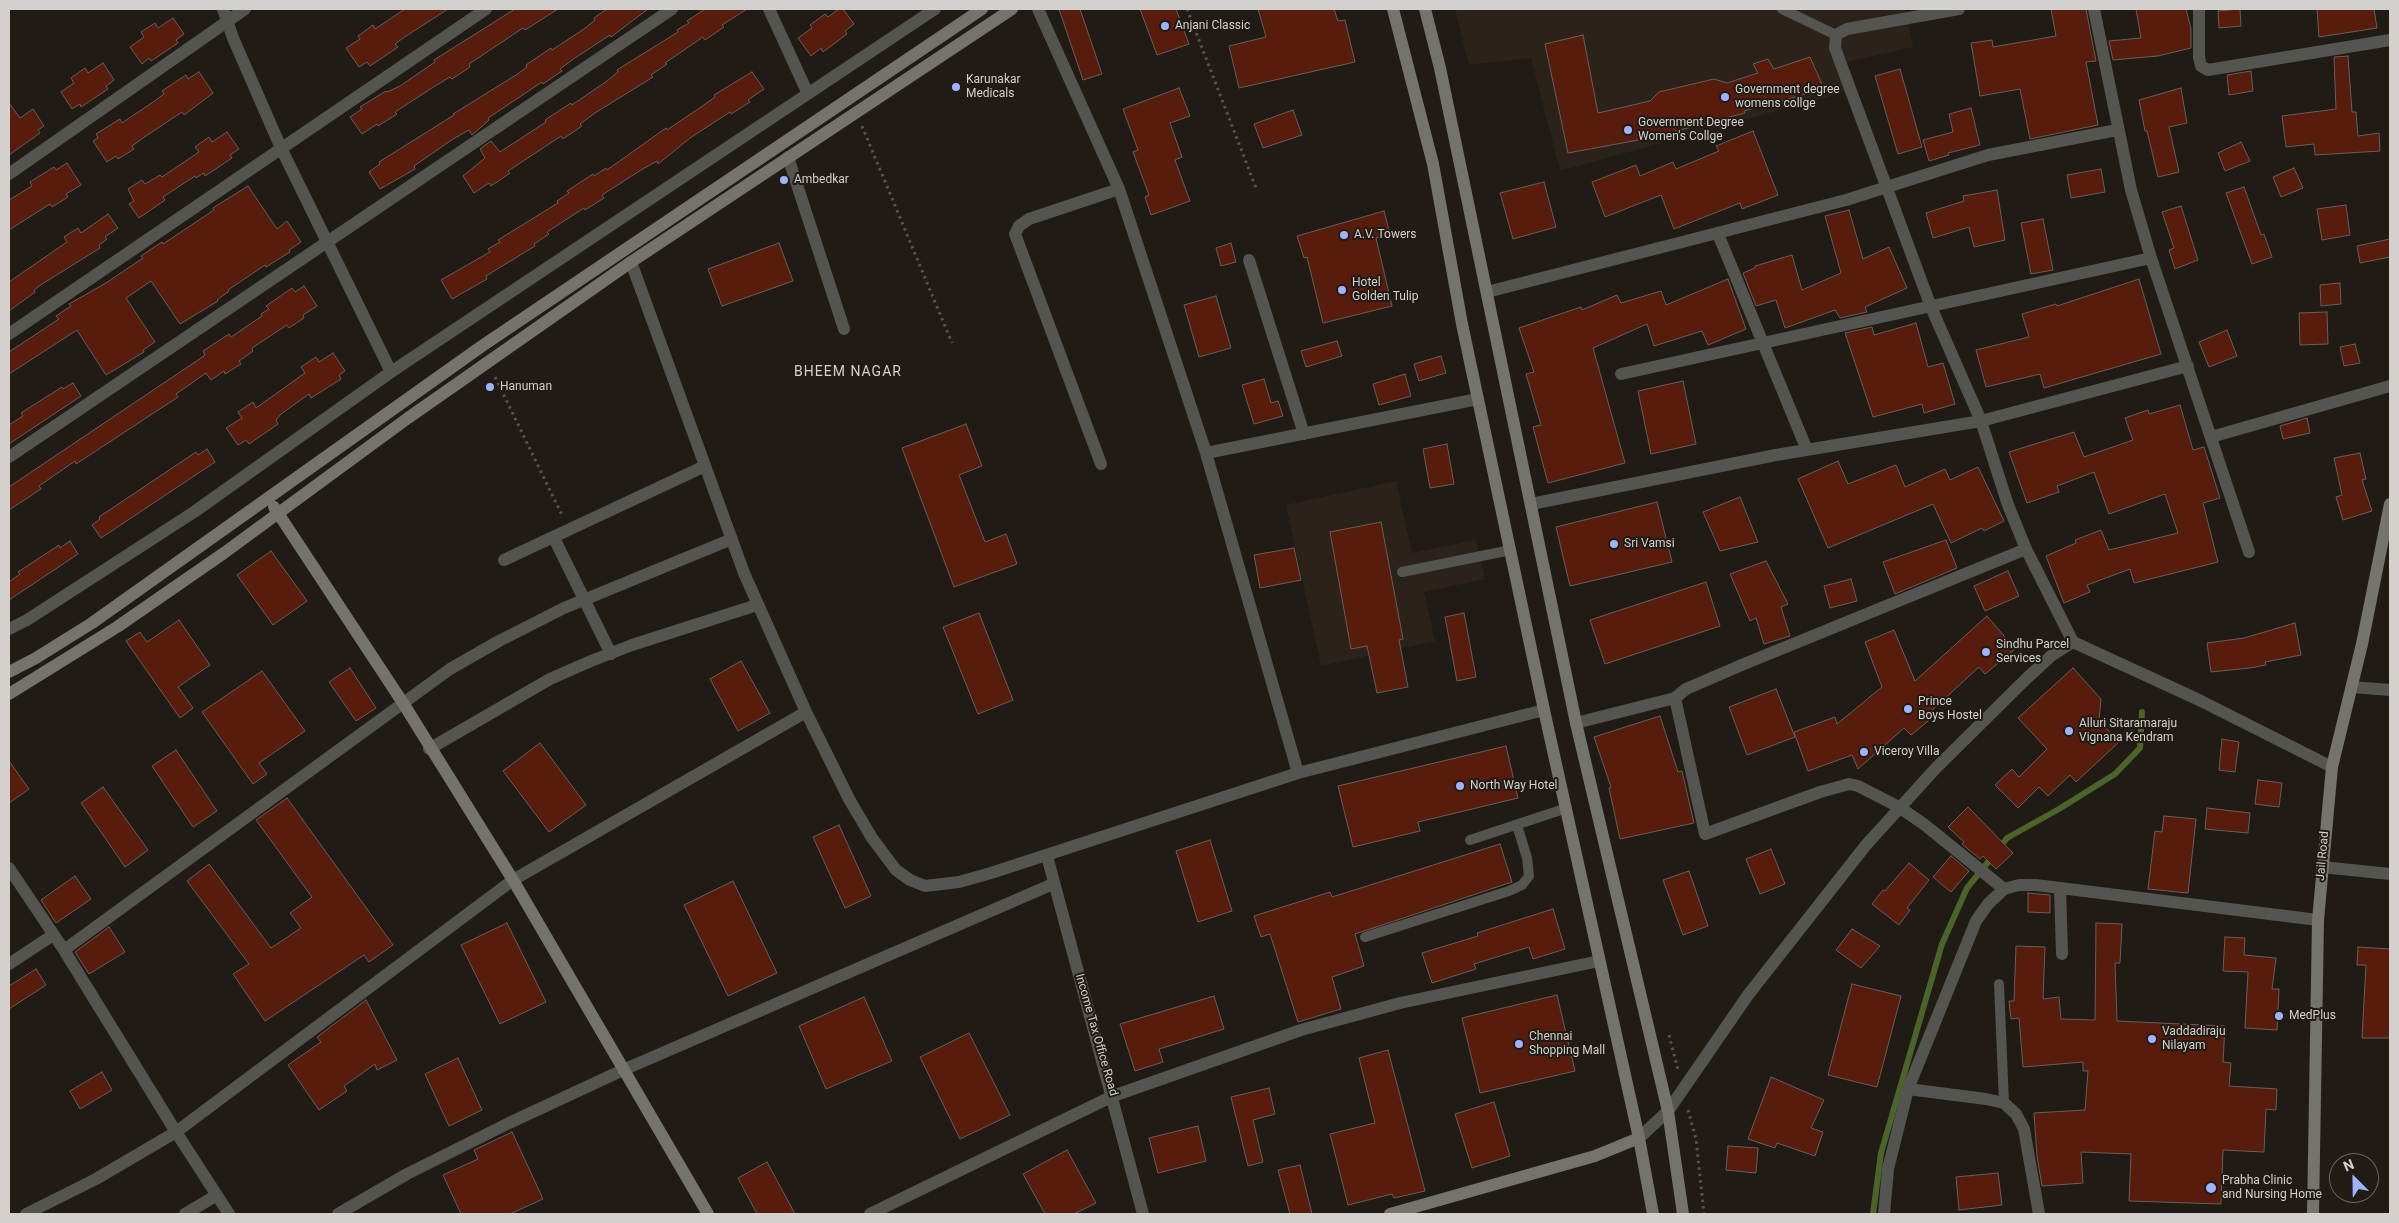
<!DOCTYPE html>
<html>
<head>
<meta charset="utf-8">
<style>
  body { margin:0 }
  #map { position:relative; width:2399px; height:1223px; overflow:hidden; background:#201b15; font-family:Roboto,sans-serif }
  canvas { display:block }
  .frame { position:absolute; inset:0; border:10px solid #d4d0cd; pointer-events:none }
  .north { position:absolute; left:2329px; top:1153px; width:50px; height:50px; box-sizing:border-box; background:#201b15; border:1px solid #68635f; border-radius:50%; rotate:337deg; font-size:14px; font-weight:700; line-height:20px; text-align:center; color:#d4d0cd }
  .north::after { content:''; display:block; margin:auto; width:18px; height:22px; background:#9fb3fd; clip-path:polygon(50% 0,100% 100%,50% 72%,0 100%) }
</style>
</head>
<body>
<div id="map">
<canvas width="2399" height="1223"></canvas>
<div class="frame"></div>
<div class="north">N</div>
</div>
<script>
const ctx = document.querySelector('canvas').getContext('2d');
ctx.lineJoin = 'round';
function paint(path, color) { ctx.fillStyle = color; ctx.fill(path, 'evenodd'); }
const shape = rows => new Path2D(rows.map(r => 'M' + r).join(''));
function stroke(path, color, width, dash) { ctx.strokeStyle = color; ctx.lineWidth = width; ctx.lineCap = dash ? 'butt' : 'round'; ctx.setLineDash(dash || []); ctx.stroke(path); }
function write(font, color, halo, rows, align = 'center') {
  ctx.font = font + ' Roboto,sans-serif'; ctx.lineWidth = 4; ctx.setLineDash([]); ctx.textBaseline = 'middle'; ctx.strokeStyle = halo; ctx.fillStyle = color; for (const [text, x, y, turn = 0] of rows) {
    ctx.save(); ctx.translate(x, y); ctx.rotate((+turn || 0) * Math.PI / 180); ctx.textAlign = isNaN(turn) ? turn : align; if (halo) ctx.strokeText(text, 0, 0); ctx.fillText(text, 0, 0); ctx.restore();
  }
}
const built = shape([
  [1455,9,1906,9,1913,47,1847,62,1852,90,1560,171,1531,58,1469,65],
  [1396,481,1412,553,1476,540,1485,579,1424,592,1435,641,1321,666,1286,505]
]);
const stream = shape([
  [1999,848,2007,838,2059,809,2115,774,2140,748,2142,712],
  [1873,1214,1881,1153,1942,944,1967,888,1993,856]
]);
const building = shape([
  [405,9,448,9,403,38,395,44,398,47,370,66,367,62,359,67,346,48,360,39,358,36,373,25,375,29,405,9],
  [515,9,558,9,525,30,523,28,469,64,470,67,452,79,450,77,435,86,395,112,397,114,378,126,377,124,362,134,350,117,362,109,360,107,386,91,387,92,400,86,435,62,434,60,515,9],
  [607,9,648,9,611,37,610,35,575,58,560,69,562,71,543,84,542,82,488,118,489,120,472,135,469,130,453,139,414,166,415,169,380,189,369,172,380,164,379,162,454,115,453,114,516,75,527,67,526,65,551,48,552,50,584,29,595,20,594,18,607,9],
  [705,9,747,9,722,25,724,27,705,40,703,37,665,63,667,64,651,75,653,77,595,113,580,124,582,126,563,139,561,136,546,146,508,171,510,173,491,186,489,183,474,193,463,176,485,158,480,149,491,141,500,152,546,122,545,120,571,103,572,105,607,81,618,72,617,70,678,32,677,30,689,23,687,21,705,9],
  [839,9,843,9,854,24,845,31,847,34,823,52,821,48,811,56,798,38,812,28,810,25,825,14,828,17,839,9],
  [1059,9,1080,9,1102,74,1083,80,1059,9],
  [1140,9,1176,9,1189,44,1157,55,1140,9],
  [1258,9,1334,9,1338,21,1345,20,1355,62,1239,88,1229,46,1266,37,1258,9],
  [2051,9,2086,9,2096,61,2086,62,2098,125,2030,139,2020,89,1980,96,1971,43,1992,40,1993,47,2056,36,2051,9],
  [2136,9,2186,9,2191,29,2191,48,2158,56,2113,60,2109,41,2141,38,2136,9],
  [2240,9,2241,26,2219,28,2218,11,2240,9],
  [2317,9,2374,9,2377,28,2319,37,2317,9],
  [173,18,184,34,176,40,178,43,151,61,149,58,142,64,130,47,144,37,141,32,155,23,158,28,173,18],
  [1583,35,1598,113,1650,101,1659,92,1714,79,1727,83,1758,73,1753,64,1768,59,1774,69,1810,57,1824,89,1744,111,1745,113,1649,138,1568,153,1545,44,1583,35],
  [2348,56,2352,112,2356,112,2358,136,2379,133,2380,151,2315,155,2314,144,2286,147,2282,116,2336,109,2334,57,2348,56],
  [103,63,114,80,106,86,108,89,81,107,80,104,72,109,61,92,74,83,71,78,85,68,88,73,103,63],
  [1900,69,1922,147,1898,154,1875,76,1900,69],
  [2251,71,2253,91,2229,95,2227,75,2251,71],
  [199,72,213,93,184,115,182,112,146,136,132,146,134,149,118,159,116,156,107,162,93,141,98,138,96,134,120,119,122,123,156,100,164,94,162,91,186,75,188,79,199,72],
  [752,72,764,89,748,100,750,102,731,114,730,112,690,138,658,164,657,161,641,170,602,195,604,198,585,210,584,208,547,232,549,234,534,244,535,246,486,276,487,279,452,299,441,280,490,252,488,249,500,242,498,240,558,203,557,201,569,193,567,191,593,174,594,176,606,168,607,170,666,128,667,130,704,105,715,97,714,95,752,72],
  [1179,88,1190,116,1170,123,1182,157,1175,160,1190,201,1151,215,1145,197,1149,195,1133,152,1138,150,1123,109,1179,88],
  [2181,88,2187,123,2169,127,2179,172,2158,177,2147,131,2145,131,2139,100,2181,88],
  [9,103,20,118,33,109,44,126,38,130,40,133,9,155,9,103],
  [1971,108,1980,145,1948,153,1949,155,1929,161,1923,140,1953,132,1949,114,1971,108],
  [1293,110,1302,135,1263,148,1254,124,1293,110],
  [1753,131,1778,195,1742,209,1740,203,1674,229,1661,195,1605,217,1592,182,1636,165,1640,176,1673,162,1676,169,1719,151,1716,146,1753,131],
  [227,132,239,149,230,155,232,158,205,176,204,173,196,178,195,176,163,197,165,200,139,218,129,204,134,201,128,189,142,180,145,184,160,175,162,177,199,152,195,147,209,137,212,142,227,132],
  [2241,142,2250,161,2225,171,2218,153,2241,142],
  [67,163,81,185,66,194,68,197,52,207,50,204,9,230,9,200,32,186,30,182,54,167,56,170,67,163],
  [2294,168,2303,188,2281,197,2273,177,2294,168],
  [2101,169,2105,192,2071,198,2067,175,2101,169],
  [1544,182,1556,227,1513,239,1500,193,1544,182],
  [248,186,277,229,287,221,301,242,289,250,290,252,266,267,265,265,228,290,229,291,217,300,218,301,180,324,151,281,126,298,155,342,143,350,144,352,106,375,77,330,9,374,9,352,59,319,56,316,71,306,69,304,106,283,143,258,141,256,162,242,163,244,214,210,213,208,248,186],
  [2244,187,2261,235,2264,234,2272,257,2252,264,2226,193,2244,187],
  [1997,190,2005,240,1974,247,1969,227,1933,238,1926,213,1964,201,1963,196,1997,190],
  [2346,205,2350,235,2322,240,2317,209,2346,205],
  [2181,206,2198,260,2175,269,2169,250,2174,248,2162,212,2181,206],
  [1849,210,1863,259,1889,247,1907,288,1865,307,1867,312,1840,318,1835,310,1785,328,1776,300,1756,306,1743,273,1755,268,1755,266,1792,255,1802,290,1841,273,1825,216,1849,210],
  [1384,211,1390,234,1376,238,1392,306,1323,323,1307,257,1304,258,1297,236,1384,211],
  [108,214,118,228,105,237,107,239,99,245,100,248,42,284,34,290,35,292,9,311,9,282,67,242,64,237,78,228,81,233,108,214],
  [2043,219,2053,270,2031,274,2021,223,2043,219],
  [2390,239,2390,257,2360,263,2357,246,2390,239],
  [779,243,793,281,722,306,708,269,779,243],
  [1231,243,1236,262,1221,266,1216,248,1231,243],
  [1728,279,1746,329,1708,345,1702,331,1654,346,1647,324,1593,348,1625,463,1548,483,1533,427,1541,425,1526,374,1534,372,1519,328,1581,307,1582,310,1617,295,1621,303,1661,291,1666,305,1728,279],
  [2139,279,2161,354,2044,388,2040,374,1986,387,1976,350,2029,337,2022,314,2056,304,2057,306,2139,279],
  [2340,283,2341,304,2321,306,2320,285,2340,283],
  [304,286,317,306,303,315,304,318,289,328,287,325,252,348,253,351,239,361,241,364,225,374,224,371,211,380,206,373,176,394,178,397,76,464,75,461,39,486,41,489,9,510,9,487,198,360,205,355,203,351,229,334,231,337,262,316,261,314,269,309,266,306,292,288,295,292,304,286],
  [1216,296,1231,348,1199,357,1184,305,1216,296],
  [2327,312,2328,344,2300,345,2299,313,2327,312],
  [1916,323,1928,367,1943,363,1955,404,1924,413,1922,404,1873,417,1845,333,1872,327,1874,335,1916,323],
  [2227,330,2237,356,2209,367,2199,342,2227,330],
  [1337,341,1342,356,1306,367,1301,351,1337,341],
  [2355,344,2360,363,2344,366,2340,347,2355,344],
  [333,353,345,371,339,375,341,379,311,398,309,394,281,414,276,420,278,424,249,444,246,440,238,445,226,428,242,418,238,412,253,402,256,408,305,373,301,367,316,357,319,362,333,353],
  [1441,356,1446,373,1419,381,1414,364,1441,356],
  [1405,374,1411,396,1379,405,1373,384,1405,374],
  [1264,379,1271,403,1278,401,1283,416,1254,424,1242,385,1264,379],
  [1683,381,1696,444,1651,454,1638,391,1683,381],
  [73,383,81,396,9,444,9,425,23,416,21,413,62,387,63,389,73,383],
  [2180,405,2193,450,2204,447,2220,498,2203,503,2218,562,2134,583,2130,569,2087,585,2090,592,2064,603,2046,556,2076,543,2075,540,2101,530,2109,550,2178,533,2165,494,2109,514,2094,472,2057,486,2059,492,2027,503,2009,452,2074,432,2084,457,2133,440,2125,418,2148,410,2149,414,2180,405],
  [2307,418,2310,433,2283,439,2280,426,2307,418],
  [966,424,982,466,959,475,985,542,1006,534,1017,564,954,587,902,448,966,424],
  [1447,444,1454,484,1430,488,1423,449,1447,444],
  [207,449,215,462,101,538,92,525,100,519,99,517,196,452,198,455,207,449],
  [2360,453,2366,479,2362,480,2372,511,2343,520,2336,497,2342,495,2334,458,2360,453],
  [1838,461,1848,484,1896,465,1905,487,1945,469,1950,480,1978,467,2004,521,1984,531,1982,528,1951,543,1933,504,1828,548,1798,479,1838,461],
  [1740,497,1758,542,1720,551,1703,512,1740,497],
  [1657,502,1672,562,1570,586,1556,527,1657,502],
  [1381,522,1403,639,1399,640,1408,687,1377,693,1367,646,1351,649,1330,532,1381,522],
  [1946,540,1957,568,1895,594,1883,562,1946,540],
  [70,541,78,554,9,600,9,582,20,574,18,572,59,545,60,548,70,541],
  [1294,548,1301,580,1260,588,1254,555,1294,548],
  [271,551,307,601,273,625,237,575,271,551],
  [1766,561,1788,604,1781,607,1790,636,1764,644,1756,618,1750,621,1730,574,1766,561],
  [2008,571,2019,596,1985,611,1974,586,2008,571],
  [1851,579,1857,601,1830,608,1824,586,1851,579],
  [1706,582,1720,626,1605,664,1590,620,1706,582],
  [979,613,1013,700,978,714,943,627,979,613],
  [1464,613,1476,677,1457,681,1445,617,1464,613],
  [1987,616,2015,649,1985,674,1979,667,1929,713,1933,717,1911,735,1904,728,1858,769,1852,755,1808,771,1794,732,1835,717,1837,724,1882,687,1865,642,1894,630,1915,681,1987,616],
  [179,620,210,665,178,687,193,708,180,718,126,641,140,632,147,642,179,620],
  [2295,623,2301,655,2265,662,2266,665,2250,668,2211,672,2207,643,2244,638,2295,623],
  [741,661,770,713,738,731,710,679,741,661],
  [350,668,376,708,356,721,329,682,350,668],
  [2073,668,2101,699,2099,720,2119,742,2076,782,2070,775,2048,796,2039,787,2018,808,1995,785,2012,769,2019,777,2047,749,2018,718,2073,668],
  [262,671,305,731,259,763,267,774,253,784,202,712,262,671],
  [1776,689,1795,737,1747,755,1729,707,1776,689],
  [1660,716,1678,772,1682,771,1694,823,1620,839,1609,788,1611,787,1594,737,1660,716],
  [2222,739,2239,742,2235,772,2219,770,2222,739],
  [540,743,586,805,549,832,503,771,540,743],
  [1506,746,1518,798,1418,822,1420,831,1353,847,1338,786,1506,746],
  [176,750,217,811,193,827,152,766,176,750],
  [9,761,29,789,9,803,9,761],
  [2258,780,2282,783,2279,807,2255,804,2258,780],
  [103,787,148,850,125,867,81,803,103,787],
  [287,798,393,945,369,962,364,955,265,1021,233,974,249,964,187,881,209,864,271,948,301,928,290,913,312,897,256,820,287,798],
  [1968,807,2013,853,1996,869,1983,856,1980,859,1962,844,1964,842,1948,827,1968,807],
  [2207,808,2250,813,2248,833,2205,829,2207,808],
  [2164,816,2196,819,2188,893,2148,889,2155,831,2162,832,2164,816],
  [839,825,871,896,845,908,813,837,839,825],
  [1210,840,1232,911,1198,922,1176,851,1210,840],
  [1500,844,1512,882,1355,934,1364,966,1332,977,1341,1009,1298,1022,1270,934,1261,937,1254,916,1330,892,1332,897,1500,844],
  [1771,849,1785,884,1760,894,1746,859,1771,849],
  [1951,856,1969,871,1951,892,1933,877,1951,856],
  [1909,863,1929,880,1907,908,1910,910,1899,925,1872,904,1883,890,1885,891,1909,863],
  [1689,871,1708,926,1683,935,1663,880,1689,871],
  [75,876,91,899,56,923,41,900,75,876],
  [733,881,777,973,728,996,684,905,733,881],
  [2028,893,2050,895,2050,913,2028,912,2028,893],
  [1553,909,1565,949,1533,959,1529,947,1474,964,1476,969,1432,983,1422,953,1478,936,1477,933,1553,909],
  [507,923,546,1002,500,1024,461,945,507,923],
  [2096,923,2122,924,2120,963,2115,963,2117,1021,2225,1026,2223,1062,2231,1063,2229,1086,2277,1089,2276,1110,2266,1109,2264,1152,2223,1150,2221,1204,2129,1201,2131,1154,2081,1152,2083,1183,2042,1186,2037,1156,2034,1113,2085,1110,2088,1071,2083,1071,2083,1062,2023,1067,2019,1018,2011,1019,2009,1001,2014,1001,2016,946,2045,947,2043,999,2059,997,2061,1019,2095,1020,2096,923],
  [109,927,125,952,89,974,75,952,109,927],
  [1852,929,1880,946,1861,968,1836,950,1852,929],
  [2225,937,2245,938,2244,955,2276,958,2272,989,2279,989,2277,1030,2245,1028,2248,972,2223,971,2225,937],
  [2358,947,2390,949,2390,1038,2362,1038,2366,965,2357,965,2358,947],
  [36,969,46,985,9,1009,9,986,36,969],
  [1852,984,1901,996,1877,1087,1828,1075,1852,984],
  [1557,995,1575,1071,1480,1093,1462,1018,1557,995],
  [1214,996,1224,1029,1159,1049,1163,1062,1135,1071,1120,1024,1214,996],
  [864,997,892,1061,826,1089,799,1026,864,997],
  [366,1000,397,1060,377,1070,375,1064,344,1086,347,1091,319,1110,288,1065,321,1042,317,1037,366,1000],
  [969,1033,1010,1115,960,1139,920,1057,969,1033],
  [1388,1050,1425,1191,1394,1198,1392,1194,1348,1205,1330,1134,1375,1123,1359,1058,1388,1050],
  [458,1058,482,1110,449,1126,425,1074,458,1058],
  [102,1072,112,1090,80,1109,70,1091,102,1072],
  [1771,1077,1824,1100,1811,1128,1823,1132,1815,1156,1777,1143,1775,1148,1748,1139,1771,1077],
  [1269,1088,1275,1114,1253,1120,1263,1162,1248,1166,1231,1097,1269,1088],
  [1494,1102,1510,1156,1472,1168,1455,1114,1494,1102],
  [1198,1126,1206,1161,1158,1173,1149,1138,1198,1126],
  [512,1132,543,1199,510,1214,461,1214,443,1175,478,1159,474,1150,512,1132],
  [1728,1146,1758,1148,1756,1173,1726,1170,1728,1146],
  [1067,1150,1096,1203,1074,1214,1045,1214,1023,1174,1067,1150],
  [767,1162,795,1214,757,1214,738,1178,767,1162],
  [1300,1165,1312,1214,1290,1214,1278,1170,1300,1165],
  [1998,1173,2002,1205,1959,1210,1956,1177,1998,1173]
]);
const path = shape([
  [1187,9,1256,188],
  [862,126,952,343],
  [495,377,562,515],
  [1669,1035,1678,1070],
  [1688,1110,1696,1139,1704,1214]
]);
const lane = shape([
  [1782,9,1836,35],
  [1402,572,1511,550],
  [1470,840,1567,808],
  [1365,937,1509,891,1522,885,1529,876,1527,858,1517,825],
  [1999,984,2004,1103]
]);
const street = shape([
  [223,9,233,38,281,148,391,372],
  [769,9,808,94],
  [1038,9,1119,189,1206,453],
  [1959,9,1847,29,1836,35,1835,48,1931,307,1981,421,2188,366],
  [2094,9,2131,190,2151,258,2249,552],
  [2199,9,2199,57,2201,66,2208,70,2390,40],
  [788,157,844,329],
  [9,174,245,9],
  [1718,234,1807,450],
  [1249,260,1304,434],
  [1487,292,1846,200,1988,155,2117,130],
  [9,334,486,9],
  [1621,374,2151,258],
  [2211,437,2390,386],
  [9,457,672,9],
  [1101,464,1015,234,1019,226,1029,219,1119,189],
  [1531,504,1776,455,1981,421,2008,505,2026,549,2073,642],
  [554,538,611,654],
  [504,560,705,466],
  [9,629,27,620,194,512,391,372,935,9],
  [2352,687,2390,690],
  [806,712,849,799,872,838,896,870,910,880,925,886,959,882,991,873,1298,773,1544,710],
  [1576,723,1675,698],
  [429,749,550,679,591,661,632,645,757,605],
  [1298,773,1206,453,1478,399],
  [1047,856,1143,1214],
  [2322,867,2390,874],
  [9,868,64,950,176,1132,96,1179,26,1214],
  [2060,888,2062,954],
  [2004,889,1925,825,1899,807,1858,786,1849,784,1820,792,1705,834,1675,698,1686,689,1744,664,2026,549],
  [64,950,450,669,499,641,564,608,732,539],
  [9,964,53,935],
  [1908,1089,1986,1099,2004,1103,2016,1114,2024,1129,2039,1214],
  [1639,1138,1668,1111,1748,995,1866,845,1936,768,2027,678,2051,656,2073,642,2197,699,2332,767],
  [185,1214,217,1195],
  [229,1214,176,1132,513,880,806,712,744,573,631,262],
  [338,1214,407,1174,509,1123,623,1070,1053,884],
  [870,1214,1113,1096,1301,1030,1400,1003,1599,961],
  [1884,1214,1888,1169,1908,1089,1976,921,1988,904,2004,889,2019,885,2036,885,2318,920]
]);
const secondary = shape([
  [1393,9,1433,164,1462,324,1544,710,1639,1138,1653,1214],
  [1425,9,1440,68,1576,723,1668,1111,1683,1214],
  [274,507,403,703,513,880,708,1214],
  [9,672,36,658,92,623,482,346,982,9],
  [9,694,117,627,224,553,408,418,631,262,1012,9],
  [1390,1214,1595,1156,1639,1138],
  [2313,1214,2318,920,2332,767,2362,644,2390,504]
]);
const markers = [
  [1165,26,5,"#9fb3fd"],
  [956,87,5,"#9fb3fd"],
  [1725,97,5,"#9fb3fd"],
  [1628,130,5,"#9fb3fd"],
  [784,180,5,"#9fb3fd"],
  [1344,235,5,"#9fb3fd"],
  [1342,290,5,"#9fb3fd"],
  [490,387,5,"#9fb3fd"],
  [1614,544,5,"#9fb3fd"],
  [1986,652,5,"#9fb3fd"],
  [1908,709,5,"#9fb3fd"],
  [2069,731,5,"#9fb3fd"],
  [1864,752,5,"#9fb3fd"],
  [1460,786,5,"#9fb3fd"],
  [2279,1016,5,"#9fb3fd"],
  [2152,1039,5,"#9fb3fd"],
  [1519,1044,5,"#9fb3fd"],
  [2211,1188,6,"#9fb3fd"]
];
const poiNames = [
  ["Anjani Classic",1175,26],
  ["Karunakar",966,80],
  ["Medicals",966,94],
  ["Government degree",1735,90],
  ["womens collge",1735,104],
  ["Government Degree",1638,123],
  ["Women's Collge",1638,137],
  ["Ambedkar",794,180],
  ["A.V. Towers",1354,235],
  ["Hotel",1352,283],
  ["Golden Tulip",1352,297],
  ["Hanuman",500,387],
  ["Sri Vamsi",1624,544],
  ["Sindhu Parcel",1996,645],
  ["Services",1996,659],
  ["Prince",1918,702],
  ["Boys Hostel",1918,716],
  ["Alluri Sitaramaraju",2079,724],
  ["Vignana Kendram",2079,738],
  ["Viceroy Villa",1874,752],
  ["North Way Hotel",1470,786],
  ["MedPlus",2289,1016],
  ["Vaddadiraju",2162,1032],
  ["Nilayam",2162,1046],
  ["Chennai",1529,1037],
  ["Shopping Mall",1529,1051],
  ["Prabha Clinic",2222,1181],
  ["and Nursing Home",2222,1195]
];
const streetNames = [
  ["Jail Road",2323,856,-85],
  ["Income Tax Office Road",1096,1035,74]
];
const neighbourhoodNames = [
  ["BHEEM NAGAR",848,372]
];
paint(built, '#2b2319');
stroke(stream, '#4a6429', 6);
paint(building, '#571c0c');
stroke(building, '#685e5b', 1);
stroke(path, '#58534e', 3, [2.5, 4]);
stroke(lane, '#545450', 10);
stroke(street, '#545450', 12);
stroke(secondary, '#74736d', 12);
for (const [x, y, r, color] of markers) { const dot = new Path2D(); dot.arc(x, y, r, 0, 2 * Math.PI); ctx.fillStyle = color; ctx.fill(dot); stroke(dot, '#201b15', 2); }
write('12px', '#d4d0cd', '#201b15', poiNames, 'left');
write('12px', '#d4d0cd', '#201b15', streetNames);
ctx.letterSpacing = '1px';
write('14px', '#d4d0cd', '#201b15', neighbourhoodNames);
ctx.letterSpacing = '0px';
</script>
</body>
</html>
